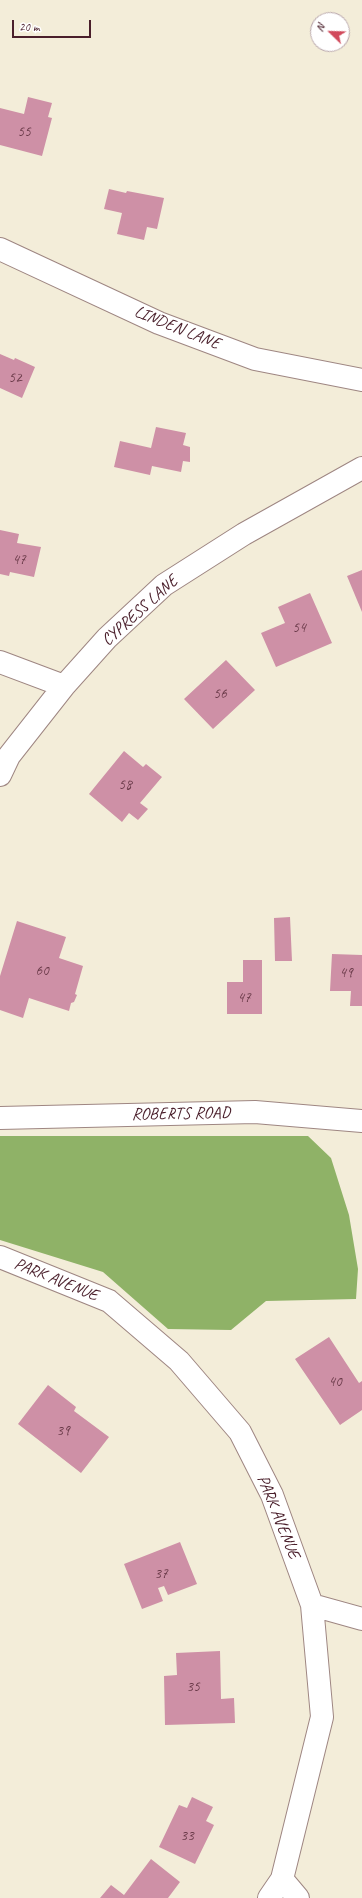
<!DOCTYPE html>
<html>
<head>
<meta charset="utf-8">
<style>
  body { margin:0 }
  #map { position:relative; width:362px; height:1898px; overflow:hidden; background:#f3edd9; font-family:Caveat,sans-serif }
  canvas { display:block }
  .north { position:absolute; left:310px; top:12px; width:40px; height:40px; box-sizing:border-box; background:#fff; border:1px solid #b7a5aa; border-radius:50%; rotate:293deg; font-size:11px; font-weight:700; line-height:16px; text-align:center; color:#4a1f2b }
  .north::after { content:''; display:block; margin:auto; width:14px; height:18px; background:#d1495b; clip-path:polygon(50% 0,100% 100%,50% 72%,0 100%) }
  .scale { position:absolute; left:12px; top:20px; width:79px; height:18px; box-sizing:border-box; border:2px solid #4a1f2b; border-top:0; padding-left:5px; font-size:12px; line-height:14px; white-space:nowrap; color:#4a1f2b; -webkit-text-stroke:3px #fff; paint-order:stroke }
</style>
</head>
<body>
<div id="map">
<canvas width="362" height="1898"></canvas>
<div class="north">N</div>
<div class="scale">20 m</div>
</div>
<script>
const ctx = document.querySelector('canvas').getContext('2d');
ctx.lineJoin = 'round';
function paint(path, color) { ctx.fillStyle = color; ctx.fill(path, 'evenodd'); }
const shape = rows => new Path2D(rows.map(r => 'M' + r).join(''));
function stroke(path, color, width, dash) { ctx.strokeStyle = color; ctx.lineWidth = width; ctx.lineCap = dash ? 'butt' : 'round'; ctx.setLineDash(dash || []); ctx.stroke(path); }
function write(font, color, halo, rows, align = 'center') {
  ctx.font = font + ' Caveat,sans-serif'; ctx.lineWidth = 3; ctx.setLineDash([]); ctx.textBaseline = 'middle'; ctx.strokeStyle = halo; ctx.fillStyle = color; for (const [text, x, y, turn = 0] of rows) {
    ctx.save(); ctx.translate(x, y); ctx.rotate((+turn || 0) * Math.PI / 180); ctx.textAlign = isNaN(turn) ? turn : align; if (halo) ctx.strokeText(text, 0, 0); ctx.fillText(text, 0, 0); ctx.restore();
  }
}
const forest = shape([
  [0,1136,308,1136,331,1158,349,1215,358,1269,356,1299,266,1301,231,1330,168,1329,103,1272,0,1240]
]);
const building = shape([
  [28,97,52,103,48,117,52,118,42,156,0,145,0,108,24,114],
  [109,189,126,193,127,191,164,198,157,229,147,227,144,240,117,234,122,213,104,209],
  [0,354,14,360,15,358,35,367,22,398,0,388],
  [156,427,186,433,183,445,190,447,190,462,183,461,181,472,152,466,150,475,114,467,120,441,151,448],
  [0,530,19,534,17,543,41,547,34,577,10,572,9,576,0,574],
  [362,570,362,612,347,576],
  [310,593,332,643,276,667,261,633,285,623,278,607],
  [226,660,255,690,213,729,184,699],
  [124,751,143,767,146,764,162,777,140,803,148,809,138,820,129,813,122,822,89,794],
  [290,917,292,961,275,961,274,918],
  [17,921,66,937,59,958,83,966,75,994,77,995,74,1002,71,1003,69,1011,29,998,23,1018,0,1010,0,976],
  [332,954,362,955,362,1006,350,1006,351,991,330,991],
  [243,960,262,960,262,1014,227,1014,227,982,243,982],
  [329,1337,359,1383,362,1381,362,1410,340,1425,295,1359],
  [48,1385,76,1407,74,1411,109,1437,81,1473,18,1424],
  [180,1542,197,1584,168,1595,164,1586,158,1588,163,1601,142,1609,124,1564],
  [220,1651,221,1699,234,1698,235,1723,165,1725,164,1676,177,1675,176,1653],
  [192,1797,213,1807,206,1821,214,1825,195,1864,159,1847,179,1805,187,1808],
  [151,1859,180,1882,168,1898,100,1898,111,1885,124,1895]
]);
const minor = shape([
  [0,249,159,323,255,359,362,380],
  [0,662,64,686],
  [0,775,9,756,64,686,107,638,164,585,244,534,362,468],
  [0,1118,255,1112,362,1121],
  [0,1257,109,1301,179,1361,240,1432,272,1495,312,1605,322,1717,282,1879,269,1898],
  [312,1605,362,1619],
  [282,1879,298,1898]
]);
const numberNames = [
  ["55",24,132],
  ["52",15,378],
  ["47",19,560],
  ["54",299,628],
  ["56",220,694],
  ["58",125,785],
  ["60",42,971],
  ["49",346,973],
  ["47",244,998],
  ["40",335,1382],
  ["39",63,1431],
  ["37",161,1574],
  ["35",193,1687],
  ["33",187,1836]
];
const streetNames = [
  ["LINDEN LANE",177,328,22],
  ["CYPRESS LANE",140,611,-42],
  ["ROBERTS ROAD",181,1114,-1],
  ["PARK AVENUE",56,1280,22],
  ["PARK AVENUE",278,1517,68]
];
paint(forest, '#8fb267');
paint(building, '#ce90a6');
stroke(minor, '#9e8682', 24);
stroke(minor, '#fff', 22);
write('15px', '#6b3b4a', null, numberNames);
write('17px', '#4a1f2b', '#fff', streetNames);
</script>
</body>
</html>
